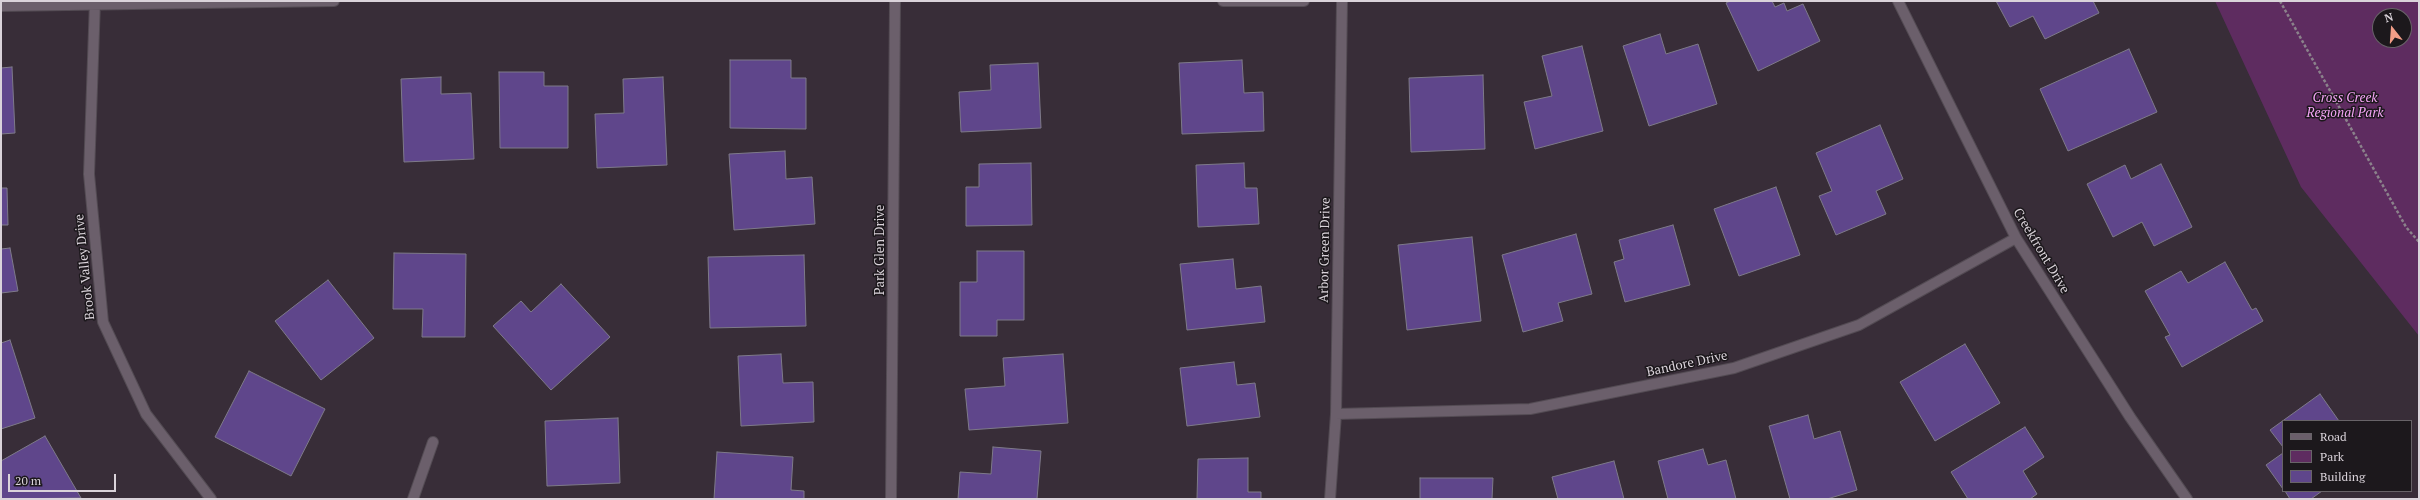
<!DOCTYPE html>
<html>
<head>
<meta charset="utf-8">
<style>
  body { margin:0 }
  #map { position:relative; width:2420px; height:500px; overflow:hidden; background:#382d38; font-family:"PT Serif",serif }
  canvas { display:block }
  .frame { position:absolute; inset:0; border:2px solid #dad3da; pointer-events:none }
  .legend { position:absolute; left:2282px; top:420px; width:130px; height:72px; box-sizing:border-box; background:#1c181c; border:1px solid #686368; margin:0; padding:5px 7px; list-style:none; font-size:12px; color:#dad3da }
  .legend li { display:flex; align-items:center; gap:8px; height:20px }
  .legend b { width:20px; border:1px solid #686368 }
  .north { position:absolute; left:2372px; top:8px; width:40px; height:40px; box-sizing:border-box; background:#1c181c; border:1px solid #686368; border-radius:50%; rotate:343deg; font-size:11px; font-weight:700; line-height:16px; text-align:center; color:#dad3da }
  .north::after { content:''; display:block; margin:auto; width:14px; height:18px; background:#f49e88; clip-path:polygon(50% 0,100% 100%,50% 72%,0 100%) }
  .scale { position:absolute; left:8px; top:474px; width:108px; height:18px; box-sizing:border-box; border:2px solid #dad3da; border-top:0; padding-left:5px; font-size:12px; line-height:14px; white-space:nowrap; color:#dad3da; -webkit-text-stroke:3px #1c181c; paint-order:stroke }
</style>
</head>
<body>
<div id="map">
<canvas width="2420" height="500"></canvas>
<div class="frame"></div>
<ul class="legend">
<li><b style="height:5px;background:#6b5f6b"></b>Road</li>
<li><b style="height:11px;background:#5e2c60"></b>Park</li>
<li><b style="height:11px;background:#5f468b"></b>Building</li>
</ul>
<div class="north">N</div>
<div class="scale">20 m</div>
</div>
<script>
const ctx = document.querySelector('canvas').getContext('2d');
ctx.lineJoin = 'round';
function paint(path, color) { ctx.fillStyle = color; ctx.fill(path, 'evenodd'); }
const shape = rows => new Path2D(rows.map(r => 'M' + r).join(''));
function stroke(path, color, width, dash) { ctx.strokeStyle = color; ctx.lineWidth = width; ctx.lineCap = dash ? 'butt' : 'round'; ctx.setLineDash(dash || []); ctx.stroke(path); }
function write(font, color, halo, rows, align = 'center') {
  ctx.font = font + ' "PT Serif",serif'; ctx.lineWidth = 3; ctx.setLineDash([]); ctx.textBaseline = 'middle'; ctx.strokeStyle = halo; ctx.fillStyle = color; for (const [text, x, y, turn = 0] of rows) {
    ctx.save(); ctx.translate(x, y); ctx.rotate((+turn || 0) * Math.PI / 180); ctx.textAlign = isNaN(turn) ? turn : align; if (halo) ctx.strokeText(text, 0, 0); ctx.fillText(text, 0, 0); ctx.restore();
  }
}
const green = shape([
  [2215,1,2419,1,2419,336,2301,187],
  [2380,16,2404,16,2404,40,2380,40]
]);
const building = shape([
  [1730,1,1772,1,1775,7,1784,3,1787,11,1803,4,1820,41,1758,71,1726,3,1730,1],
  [1996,1,2093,1,2099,13,2045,39,2033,16,2010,27,1996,1],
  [1660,34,1666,54,1698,44,1717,104,1649,126,1623,46,1660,34],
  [1582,46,1603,131,1535,149,1524,102,1552,96,1542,56,1582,46],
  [2129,49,2157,112,2068,151,2040,89,2129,49],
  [730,60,791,60,791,78,806,78,806,129,730,128,730,60],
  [1242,60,1244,93,1263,92,1264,131,1182,134,1179,63,1242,60],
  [1038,63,1041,128,961,132,959,92,991,90,990,65,1038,63],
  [12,67,15,133,1,134,1,68,12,67],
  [499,72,544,72,544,86,568,86,568,148,500,148,499,72],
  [1483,75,1485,149,1411,152,1409,78,1483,75],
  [441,77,441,94,471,93,474,159,404,162,401,79,441,77],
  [663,77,667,165,597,168,595,114,624,113,623,79,663,77],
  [1880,125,1903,179,1876,191,1886,214,1836,235,1819,196,1832,191,1816,153,1880,125],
  [785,151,786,179,812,177,815,224,734,230,729,154,785,151],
  [1031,163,1032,225,966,226,966,187,979,187,979,164,1031,163],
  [1244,163,1245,188,1257,188,1259,224,1198,227,1196,165,1244,163],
  [2161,164,2192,227,2154,246,2142,222,2113,237,2087,184,2125,165,2131,179,2161,164],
  [1776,187,1800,255,1739,276,1714,209,1776,187],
  [1,188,7,188,8,225,1,225,1,188],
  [1673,225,1690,285,1625,302,1614,262,1624,259,1619,240,1673,225],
  [1576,234,1592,294,1558,303,1563,321,1523,332,1502,255,1576,234],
  [1472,237,1481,321,1407,330,1398,245,1472,237],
  [10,248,18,291,1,293,1,249,10,248],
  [977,251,1024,251,1024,320,997,320,997,336,960,336,960,282,977,282,977,251],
  [394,253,466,254,465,337,422,337,423,309,393,309,394,253],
  [804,255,806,326,710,328,708,257,804,255],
  [1233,259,1236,289,1261,286,1265,322,1187,330,1180,264,1233,259],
  [2225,262,2252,310,2256,308,2263,321,2182,367,2165,337,2170,335,2145,291,2181,271,2188,283,2225,262],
  [328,280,374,338,321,380,275,321,328,280],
  [561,284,610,337,551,390,493,326,521,301,531,312,561,284],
  [10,340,35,418,1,429,1,343,10,340],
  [1965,344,2000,403,1935,441,1900,382,1965,344],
  [781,354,783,383,813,382,814,422,741,426,738,356,781,354],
  [1063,354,1068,423,969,430,965,389,1005,386,1003,358,1063,354],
  [1234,362,1237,385,1255,383,1260,417,1187,426,1180,368,1234,362],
  [249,371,325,409,291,476,215,437,249,371],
  [2320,394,2339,421,2283,421,2283,447,2270,430,2320,394],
  [1808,415,1814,439,1840,431,1857,490,1827,499,1790,499,1769,426,1808,415],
  [618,418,620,483,547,486,545,421,618,418],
  [2025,427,2044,457,2023,471,2037,494,2030,499,1968,499,1951,472,2025,427],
  [45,436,81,498,1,499,1,461,45,436],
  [993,447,1041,451,1037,499,958,499,960,472,991,474,993,447],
  [1703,449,1708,465,1726,460,1736,499,1668,499,1658,461,1703,449],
  [717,452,793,457,791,490,804,491,804,499,714,499,717,452],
  [2283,453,2283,489,2266,465,2283,453],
  [1248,458,1248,492,1261,492,1261,499,1197,499,1198,459,1248,458],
  [1614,461,1624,499,1558,499,1552,477,1614,461],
  [1420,478,1493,478,1492,499,1420,499,1420,478],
  [2285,491,2322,491,2311,499,2290,499,2285,491]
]);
const path = shape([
  [2280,1,2406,227,2419,242]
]);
const minor = shape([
  [95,1,89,174,103,322,146,414,211,499],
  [1223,1,1304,1],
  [1898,1,2016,238,2130,417,2187,499],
  [1,6,334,1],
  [1336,414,1530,409,1734,368,1859,325,2016,238],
  [413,499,433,442],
  [891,499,895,1],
  [1330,499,1336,414,1342,1]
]);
const parkNames = [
  ["Cross Creek",2345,98],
  ["Regional Park",2345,113]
];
const streetNames = [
  ["Park Glen Drive",880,250,-90],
  ["Arbor Green Drive",1325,250,-89],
  ["Creekfront Drive",2041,251,59],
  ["Brook Valley Drive",85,267,-96],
  ["Bandore Drive",1687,364,-12]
];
paint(green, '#5e2c60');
paint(building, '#5f468b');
stroke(building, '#7e7a89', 1);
stroke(minor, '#534b53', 12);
stroke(path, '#8b828b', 2.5, [3, 2]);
stroke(minor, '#6b5f6b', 10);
write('italic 13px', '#f5a5f6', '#1c181c', parkNames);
write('13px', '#dad3da', '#1c181c', streetNames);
</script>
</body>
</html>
